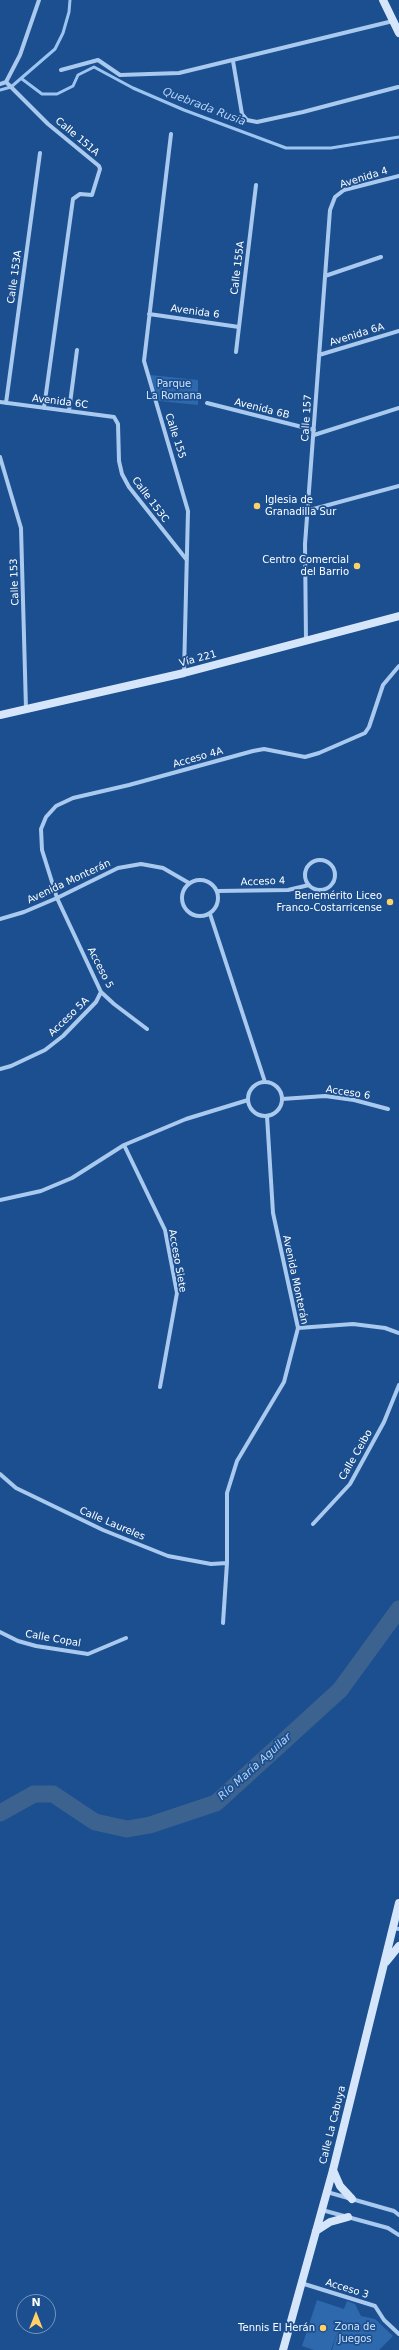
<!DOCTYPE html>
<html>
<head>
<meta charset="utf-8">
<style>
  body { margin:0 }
  #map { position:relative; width:399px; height:2350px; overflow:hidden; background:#1b4f8f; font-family:"DejaVu Sans",sans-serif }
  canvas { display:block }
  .north { position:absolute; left:16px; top:2294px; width:40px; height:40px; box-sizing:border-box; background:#1b4f8f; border:1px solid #7695bc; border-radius:50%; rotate:0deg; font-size:11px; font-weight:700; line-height:16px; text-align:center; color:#fff }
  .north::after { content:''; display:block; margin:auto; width:14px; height:18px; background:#ffd166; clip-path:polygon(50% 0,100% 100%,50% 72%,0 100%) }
</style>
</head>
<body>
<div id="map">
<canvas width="399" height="2350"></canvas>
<div class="north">N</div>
</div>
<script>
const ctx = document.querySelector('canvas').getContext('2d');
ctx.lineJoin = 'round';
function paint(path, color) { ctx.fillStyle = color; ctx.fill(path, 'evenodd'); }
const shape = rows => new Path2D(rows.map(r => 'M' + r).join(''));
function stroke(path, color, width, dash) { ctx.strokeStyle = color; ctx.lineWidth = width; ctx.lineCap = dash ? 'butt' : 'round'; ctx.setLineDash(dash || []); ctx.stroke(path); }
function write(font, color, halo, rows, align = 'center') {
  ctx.font = font + ' "DejaVu Sans",sans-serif'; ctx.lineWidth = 3.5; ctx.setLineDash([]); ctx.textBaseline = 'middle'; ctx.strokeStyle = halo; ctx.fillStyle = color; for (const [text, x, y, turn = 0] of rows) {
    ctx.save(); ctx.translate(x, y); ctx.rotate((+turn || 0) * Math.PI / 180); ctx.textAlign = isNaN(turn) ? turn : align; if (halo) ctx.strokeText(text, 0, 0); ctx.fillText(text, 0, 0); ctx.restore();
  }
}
const green = shape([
  [150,375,198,380,198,405,159,401],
  [317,2300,344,2309,347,2301,355,2304,361,2316,375,2319,393,2336,379,2350,332,2350,338,2330,331,2350,314,2350,302,2346]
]);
const stream = shape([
  [22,79,42,94,57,94,73,86,78,75,94,67,133,88,184,110,286,148,331,148,399,137],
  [0,90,11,87,55,49,63,33,69,12,70,0]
]);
const river = shape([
  [0,1813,34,1794,53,1794,95,1822,127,1829,150,1825,216,1803,340,1690,399,1609]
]);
const street = shape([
  [39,0,20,55,6,82,48,124,99,166,100,169,92,195,80,194,73,199,44,408],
  [233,61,242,114,247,120,257,122,303,112,398,87],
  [61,70,98,60,120,75,179,73,393,21],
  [0,84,6,82],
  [171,134,144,361,188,511,184,673],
  [325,276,381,257],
  [149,314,239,327],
  [236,352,256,185],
  [319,355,399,331],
  [0,402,114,417,118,424,119,461,122,474,129,487,186,559],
  [6,403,40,153],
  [207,403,314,430],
  [69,411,77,350],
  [314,435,399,408],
  [0,457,21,528,26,709],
  [306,511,399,486],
  [306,641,305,544,330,210,335,197,344,190,399,176],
  '305 875a15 15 0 1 1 30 0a15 15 0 1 1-30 0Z',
  '182 898a18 18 0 1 1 36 0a18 18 0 1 1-36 0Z',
  [217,891,288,890,309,885],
  [210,914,265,1082],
  [0,919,24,912,57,898,118,868,141,864,163,868,189,883],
  [147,1029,114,1004,101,992,57,898,42,850,41,829,46,817,56,806,73,798,129,785,253,751,264,749,305,757,319,753,365,733,369,727,383,685,399,666],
  [0,1069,11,1066,45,1050,63,1036,96,1002,101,992],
  '248 1099a17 17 0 1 1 34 0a17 17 0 1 1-34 0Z',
  [282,1099,325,1096,354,1100,388,1109],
  [124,1145,165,1230,177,1293,160,1387],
  [0,1200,41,1191,72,1178,124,1145,186,1119,248,1100],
  [298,1328,353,1324,385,1328,399,1333],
  [0,1474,16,1488,103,1530,168,1556,211,1564,227,1563],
  [313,1524,350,1484,384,1422,399,1385],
  [223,1623,227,1563,227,1493,237,1461,284,1382,298,1328,273,1213,267,1116],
  [0,1632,18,1641,36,1646,88,1654,126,1638],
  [393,1928,399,1929],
  [327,2192,394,2211,399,2215],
  [322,2210,388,2228,399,2235],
  [301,2283,375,2306,384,2320,399,2334]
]);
const secondary = shape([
  [383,0,399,33],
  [0,715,184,673,399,616],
  [386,1962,399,1946],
  [333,2170,340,2186,352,2199],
  [316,2231,330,2222,348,2217],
  [283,2350,333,2170,399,1903]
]);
const markers = [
  [257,506,4,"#ffd166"],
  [357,566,4,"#ffd166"],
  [390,902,4,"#ffd166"],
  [323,2328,4,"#ffd166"]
];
const streetNames = [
  ["Calle 151A",77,137,40],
  ["Avenida 4",364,178,-17],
  ["Calle 155A",238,268,-83],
  ["Calle 153A",15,277,-82],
  ["Avenida 6",195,312,8],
  ["Avenida 6A",357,335,-17],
  ["Avenida 6C",60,402,7],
  ["Avenida 6B",262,409,14],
  ["Calle 157",307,418,-86],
  ["Calle 155",175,436,72],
  ["Calle 153C",150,500,53],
  ["Calle 153",15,582,-92],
  ["Vía 221",198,659,-15],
  ["Acceso 4A",198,758,-16],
  ["Avenida Monterán",69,882,-25],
  ["Acceso 4",263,882,-2],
  ["Acceso 5",100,968,63],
  ["Acceso 5A",69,1017,-44],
  ["Acceso 6",348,1093,9],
  ["Acceso Siete",177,1261,80],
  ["Avenida Monterán",295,1280,78],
  ["Calle Ceibo",356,1455,-60],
  ["Calle Laureles",112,1524,23],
  ["Calle Copal",53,1639,10],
  ["Calle La Cabuya",333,2125,-76],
  ["Acceso 3",347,2289,17]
];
const parkNames = [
  ["Parque",174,384],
  ["La Romana",174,396],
  ["Zona de",355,2327],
  ["Juegos",355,2339]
];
const poiNames = [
  ["Iglesia de",265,500,"left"],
  ["Granadilla Sur",265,512,"left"],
  ["Centro Comercial",349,560],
  ["del Barrio",349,572],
  ["Benemérito Liceo",382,896],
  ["Franco-Costarricense",382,908],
  ["Tennis El Herán",315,2328]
];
const waterNames = [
  ["Quebrada Rusia",204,107,21],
  ["Río María Aguilar",255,1767,-42]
];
paint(green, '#2e69ad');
stroke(stream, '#9cc4f0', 3);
stroke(river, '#3c6290', 17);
stroke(street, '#a9c9ee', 4);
stroke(secondary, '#d6e6fa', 8);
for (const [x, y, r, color] of markers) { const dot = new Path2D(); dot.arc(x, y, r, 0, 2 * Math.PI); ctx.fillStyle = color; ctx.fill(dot); stroke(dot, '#1b4f8f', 1.5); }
write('10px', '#fff', '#1b4f8f', streetNames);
write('10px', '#cfe3fa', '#1b4f8f', parkNames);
write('10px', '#fff', '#1b4f8f', poiNames, 'right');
write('italic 11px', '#b5d3f5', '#1b4f8f', waterNames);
</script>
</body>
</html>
